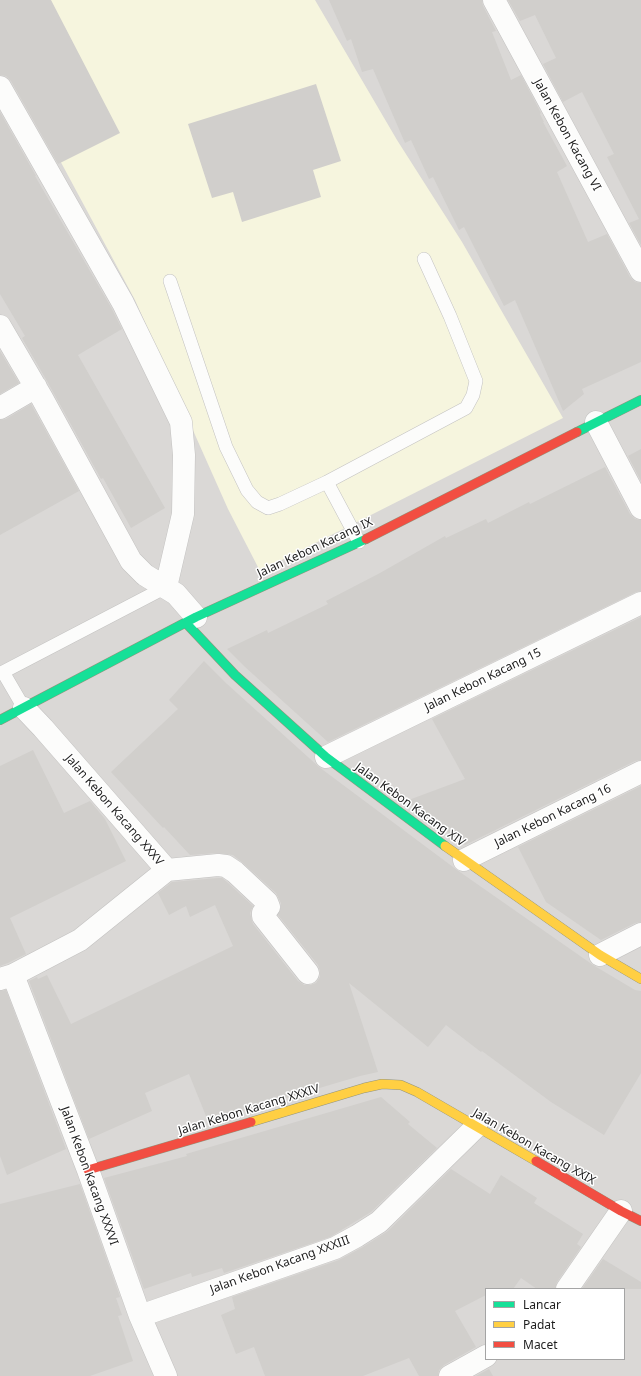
<!DOCTYPE html>
<html>
<head>
<meta charset="utf-8">
<style>
  body { margin:0 }
  #map { position:relative; width:641px; height:1376px; overflow:hidden; background:#ebe9e5; font-family:"Noto Sans",sans-serif }
  canvas { display:block }
  .legend { position:absolute; left:485px; top:1288px; width:140px; height:72px; box-sizing:border-box; background:#fff; border:1px solid #a4a4a4; margin:0; padding:5px 7px; list-style:none; font-size:12px; color:#1c1c1c }
  .legend li { display:flex; align-items:center; gap:8px; height:20px }
  .legend b { width:20px; border:1px solid #a4a4a4 }
</style>
</head>
<body>
<div id="map">
<canvas width="641" height="1376"></canvas>
<ul class="legend">
<li><b style="height:5px;background:#16e098"></b>Lancar</li>
<li><b style="height:5px;background:#ffcf43"></b>Padat</li>
<li><b style="height:5px;background:#f24e42"></b>Macet</li>
</ul>
</div>
<script>
const ctx = document.querySelector('canvas').getContext('2d');
ctx.lineJoin = 'round';
function paint(path, color) { ctx.fillStyle = color; ctx.fill(path, 'evenodd'); }
const shape = rows => new Path2D(rows.map(r => 'M' + r).join(''));
function stroke(path, color, width, dash) { ctx.strokeStyle = color; ctx.lineWidth = width; ctx.lineCap = dash ? 'butt' : 'round'; ctx.setLineDash(dash || []); ctx.stroke(path); }
function write(font, color, halo, rows, align = 'center') {
  ctx.font = font + ' "Noto Sans",sans-serif'; ctx.lineWidth = 3; ctx.setLineDash([]); ctx.textBaseline = 'middle'; ctx.strokeStyle = halo; ctx.fillStyle = color; for (const [text, x, y, turn = 0] of rows) {
    ctx.save(); ctx.translate(x, y); ctx.rotate((+turn || 0) * Math.PI / 180); ctx.textAlign = isNaN(turn) ? turn : align; if (halo) ctx.strokeText(text, 0, 0); ctx.fillText(text, 0, 0); ctx.restore();
  }
}
const residential = shape([
  [0,0,641,0,641,1376,0,1376],
  [486,1289,624,1289,624,1359,486,1359]
]);
const education = shape([
  [0,0,315,0,397,140,462,242,563,418,260,571,228,509,135,300,0,49]
]);
const building = shape([
  [0,0,51,0,120,133,58,164,11,81,6,76,0,75],
  [329,0,482,0,483,6,496,31,492,32,511,80,521,75,541,113,540,114,544,122,543,122,567,166,557,172,588,242,607,234,630,277,635,282,641,283,641,362,582,389,584,394,563,411,515,300,504,306,464,227,459,230,433,177,429,179,411,140,405,143,373,69,362,72,351,39,347,41],
  [508,0,641,0,641,245,629,223,639,219,607,157,614,154,582,92,563,102,543,64,556,58,535,15,520,21],
  [316,84,341,161,313,170,321,197,242,222,233,192,212,198,188,124],
  [0,112,36,176,35,176,112,309,122,329,78,355,165,508,131,528,103,478,101,479,47,381,22,338,25,336,0,294],
  [0,351,19,383,0,394],
  [31,404,79,491,0,535,0,420,6,419],
  [641,449,641,481,628,456],
  [605,467,630,514,635,519,641,520,641,591,636,592,328,742,244,666,227,649,267,630,268,633,328,604,326,601,380,573,445,536,446,538,486,519,488,523,529,502,530,504],
  [641,617,641,760,635,761,465,845,406,801,465,779,432,719],
  [204,661,227,684,319,767,457,870,593,965,635,990,641,991,641,1073,604,1135,551,1102,482,1051,481,1052,446,1025,428,1047,349,983,378,1072,360,1076,208,1121,189,1074,145,1093,152,1111,89,1139,29,981,37,977,38,979,47,975,71,1024,233,946,215,905,190,917,186,906,169,915,158,893,172,882,218,878,222,878,227,882,253,906,250,913,253,924,298,981,304,985,310,985,316,983,320,977,320,971,318,965,278,915,281,909,281,903,276,893,243,863,233,855,217,853,190,855,164,827,163,828,111,772,178,709,169,700],
  [33,750,64,813,90,801,105,819,126,861,10,918,26,954,8,963,0,966,0,766],
  [641,786,641,922,635,923,601,940,546,902,518,847],
  [6,990,66,1149,7,1175,0,1156,0,991],
  [381,1097,410,1122,408,1124,437,1148,371,1212,330,1237,224,1273,222,1268,192,1277,191,1273,144,1289,104,1178,187,1156,186,1154],
  [451,1169,490,1194,501,1175,537,1198,534,1203,583,1234,577,1244,581,1247,557,1282,555,1289,537,1289,521,1278,513,1289,486,1289,486,1295,455,1311,476,1347,444,1365,439,1370,438,1376,419,1376,409,1358,363,1376,265,1376,254,1347,236,1354,221,1315,235,1309,232,1297,339,1260,363,1247,388,1231],
  [80,1184,120,1297,116,1298,122,1315,118,1316,133,1361,90,1376,0,1376,0,1204],
  [603,1259,641,1282,641,1289,582,1289],
  [489,1369,493,1376,476,1376]
]);
const lane = shape([
  [170,281,226,447,247,490,257,502,268,508,280,504,327,482],
  [359,542,327,482,466,408,473,395,476,381,450,316,424,259],
  [24,708,3,672,166,587]
]);
const street = shape([
  [494,0,641,271],
  [0,87,123,303,181,422,184,455,183,514,166,587],
  [0,326,42,398,131,561,145,575,176,594,196,617],
  [0,408,36,387],
  [596,422,641,508],
  [24,708,43,728,167,870],
  [326,757,641,603],
  [464,860,641,772],
  [167,870,218,865,226,866,235,872,267,902,269,907,263,913,263,916,308,973],
  [600,955,641,934],
  [13,975,88,1170,140,1316,166,1376],
  [0,979,13,975,80,940,167,870],
  [567,1289,621,1211],
  [140,1316,335,1248,357,1236,379,1222,476,1127],
  [450,1376,486,1356]
]);
const fast = shape([
  [577,432,641,400],
  [186,623,235,675,326,757,445,846],
  [0,720,196,617,366,539]
]);
const slow = shape([
  [445,846,600,955,641,979],
  [251,1122,364,1088,382,1084,401,1085,417,1092,536,1161]
]);
const jam = shape([
  [366,539,577,432],
  [536,1161,621,1211,641,1221],
  [88,1170,251,1122]
]);
const streetNames = [
  ["Jalan Kebon Kacang VI",567,135,61],
  ["Jalan Kebon Kacang IX",315,548,-25],
  ["Jalan Kebon Kacang 15",483,680,-26],
  ["Jalan Kebon Kacang XIV",410,805,36],
  ["Jalan Kebon Kacang XXXV",114,810,49],
  ["Jalan Kebon Kacang 16",553,816,-26],
  ["Jalan Kebon Kacang XXXIV",249,1110,-17],
  ["Jalan Kebon Kacang XXIX",534,1147,30],
  ["Jalan Kebon Kacang XXXVI",89,1176,70],
  ["Jalan Kebon Kacang XXXIII",280,1265,-20]
];
paint(residential, '#dad8d6');
paint(education, '#f6f5de');
paint(building, '#d1cfcc');
stroke(lane, '#c3c2c1', 14);
stroke(street, '#c3c2c1', 23);
stroke(fast, '#93947d', 10);
stroke(slow, '#93947d', 10);
stroke(jam, '#93947d', 10);
stroke(lane, '#fcfcfb', 13);
stroke(street, '#fcfcfb', 22);
stroke(fast, '#16e098', 9);
stroke(slow, '#ffcf43', 9);
stroke(jam, '#f24e42', 9);
write('12px', '#1c1c1c', '#fff', streetNames);
</script>
</body>
</html>
